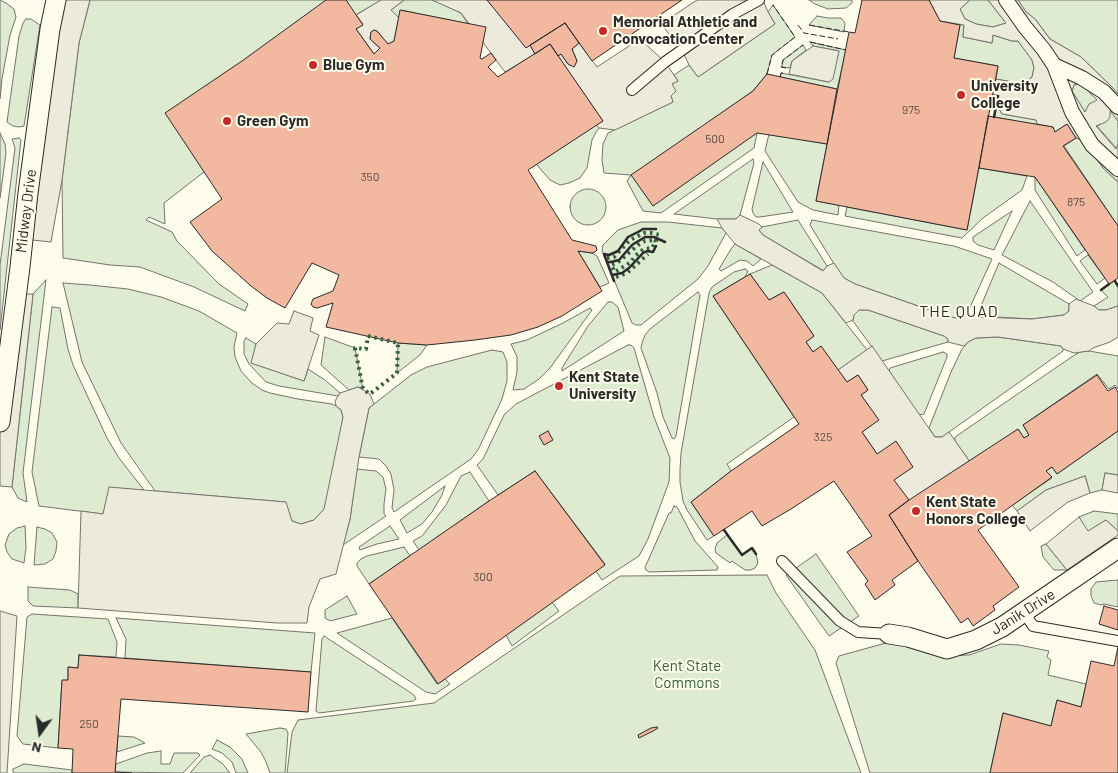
<!DOCTYPE html>
<html>
<head>
<meta charset="utf-8">
<style>
  body { margin:0 }
  #map { position:relative; width:1118px; height:773px; overflow:hidden; background:#fdfbea; font-family:Barlow,sans-serif }
  canvas { display:block }
  .north { position:absolute; left:15px; top:708px; width:50px; height:50px; -webkit-text-stroke:4px #fdfbea; paint-order:stroke; rotate:194deg; font-size:14px; font-weight:700; line-height:20px; text-align:center; color:#2b2b2b }
  .north::after { content:''; display:block; margin:auto; width:18px; height:22px; background:#2b2b2b; clip-path:polygon(50% 0,100% 100%,50% 72%,0 100%) }
</style>
</head>
<body>
<div id="map">
<canvas width="1118" height="773"></canvas>
<div class="north">N</div>
</div>
<script>
const ctx = document.querySelector('canvas').getContext('2d');
ctx.lineJoin = 'round';
function paint(path, color) { ctx.fillStyle = color; ctx.fill(path, 'evenodd'); }
const shape = rows => new Path2D(rows.map(r => 'M' + r).join(''));
function stroke(path, color, width, dash) { ctx.strokeStyle = color; ctx.lineWidth = width; ctx.lineCap = dash ? 'butt' : 'round'; ctx.setLineDash(dash || []); ctx.stroke(path); }
function write(font, color, halo, rows, align = 'center') {
  ctx.font = font + ' Barlow,sans-serif'; ctx.lineWidth = 4; ctx.setLineDash([]); ctx.textBaseline = 'middle'; ctx.strokeStyle = halo; ctx.fillStyle = color; for (const [text, x, y, turn = 0] of rows) {
    ctx.save(); ctx.translate(x, y); ctx.rotate((+turn || 0) * Math.PI / 180); ctx.textAlign = isNaN(turn) ? turn : align; if (halo) ctx.strokeText(text, 0, 0); ctx.fillText(text, 0, 0); ctx.restore();
  }
}
const green = shape([
  [0,0,6,3,14,9,16,17,10,35,2,79,0,99,0,0],
  [90,0,382,0,357,14,363,25,356,29,384,68,204,172,164,203,165,224,149,217,146,220,172,232,177,241,219,284,248,304,245,311,194,287,140,267,110,265,63,258,62,180,79,43,90,0],
  [404,0,432,0,440,3,461,13,468,24,401,10,399,18,391,10,404,0],
  [809,0,852,0,852,3,846,8,828,9,815,4,809,0],
  [970,0,988,0,1006,23,993,27,976,24,965,19,960,9,970,0],
  [1018,0,1118,0,1118,94,1112,87,1081,57,1050,39,1036,20,1026,12,1018,0],
  [773,5,795,37,772,55,767,74,753,91,632,176,757,133,754,148,661,213,643,211,627,181,631,175,604,173,602,160,603,144,608,133,673,102,671,96,672,84,678,81,674,75,689,65,698,77,775,24,768,12,773,5],
  [817,16,828,18,841,18,845,23,844,32,809,25,817,16],
  [26,19,31,19,40,25,24,126,19,127,13,126,7,122,19,36,23,23,26,19],
  [964,24,963,37,992,43,993,35,1012,41,1018,41,1032,60,1034,68,1032,77,1023,84,996,79,998,66,954,58,960,25,964,24],
  [810,42,846,50,837,89,780,77,781,73,829,82,839,51,813,46,810,42],
  [803,45,806,50,792,61,790,68,782,67,783,60,803,45],
  [1080,82,1098,101,1085,112,1072,91,1074,85,1080,82],
  [998,96,998,107,1002,114,1036,120,1038,122,1037,125,994,117,998,96],
  [1110,110,1118,121,1118,144,1117,149,1096,125,1100,125,1110,110],
  [596,125,599,128,596,132,592,140,587,168,580,178,569,183,560,185,550,180,536,164,596,125],
  [0,133,5,144,6,153,0,198,0,133],
  [769,134,827,144,816,201,839,205,838,215,813,210,798,202,765,151,769,134],
  [19,138,21,140,0,330,0,265,15,148,12,139,19,138],
  [1076,138,1082,140,1104,169,1118,182,1118,226,1064,146,1076,138],
  [753,159,754,163,740,215,736,219,717,219,674,214,753,159],
  [763,162,793,212,760,217,756,217,753,213,752,209,763,162],
  [979,168,1027,176,1022,190,983,218,962,238,845,216,847,207,967,230,979,168],
  [1035,177,1085,250,1077,256,1035,190,1035,177],
  '570 207a18 18 0 1 1 36 0a18 18 0 1 1-36 0Z',
  [1030,201,1093,292,1080,301,1053,282,1002,255,1030,201],
  [1012,211,994,250,978,245,973,241,973,237,1012,211],
  [798,220,827,266,824,271,763,235,759,230,762,227,798,220],
  [812,220,954,246,992,259,966,316,955,318,941,314,855,284,844,278,836,267,810,225,812,220],
  [641,222,668,222,722,228,726,233,708,266,698,279,641,325,636,325,632,323,602,251,603,245,618,230,641,222],
  [735,244,761,259,753,266,747,261,740,260,721,271,719,269,731,249,735,244],
  [578,251,592,253,597,256,609,283,600,287,578,251],
  [1088,255,1105,278,1097,284,1080,261,1088,255],
  [999,263,1069,304,1069,311,1064,315,1032,319,978,316,978,313,999,263],
  [772,265,822,293,867,350,838,370,821,347,813,352,806,342,814,336,784,292,769,300,750,274,772,265],
  [745,269,748,271,745,277,713,296,794,417,727,464,731,471,691,502,714,536,707,540,687,510,683,501,680,482,680,470,681,453,709,293,712,287,734,272,745,269],
  [46,280,23,473,27,502,18,498,12,487,33,294,46,280],
  [1115,281,1118,286,1118,306,1106,310,1099,310,1094,306,1108,297,1101,290,1115,281],
  [63,283,90,285,128,289,161,297,199,311,237,333,234,347,235,357,241,371,252,383,262,390,270,393,298,399,332,404,336,406,341,410,343,417,327,506,314,520,301,524,292,521,285,502,155,491,121,443,82,362,63,283],
  [698,292,700,295,676,436,674,439,672,438,663,417,657,393,641,348,642,343,645,335,650,329,698,292],
  [608,302,612,302,618,307,624,331,562,371,562,368,588,326,608,302],
  [52,307,60,308,68,349,73,365,107,438,119,458,144,490,110,488,103,514,39,506,32,472,52,307],
  [590,308,592,310,550,368,539,379,524,389,513,390,517,372,517,357,511,344,527,340,563,323,590,308],
  [859,310,868,310,944,336,948,339,948,342,882,361,853,321,854,315,859,310],
  [325,337,355,348,363,389,358,387,349,390,321,365,325,337],
  [998,337,1061,346,1063,349,1063,351,942,437,935,437,929,428,951,372,962,349,968,342,976,338,998,337],
  [246,338,256,344,252,363,304,381,308,369,325,380,340,393,338,396,279,386,266,382,249,364,244,354,244,341,246,338],
  [398,343,427,345,420,355,397,373,398,343],
  [628,345,631,345,634,348,654,417,670,458,669,482,648,539,639,556,602,580,596,571,605,564,535,471,498,495,477,465,483,459,504,415,516,404,628,345],
  [492,350,503,352,507,362,507,381,502,399,478,450,471,459,394,512,392,508,394,490,391,474,386,466,379,459,359,457,369,408,411,375,427,367,492,350],
  [1089,351,1118,356,1118,389,1115,385,1109,389,1097,374,1023,425,1029,435,1024,438,1018,429,970,462,955,441,955,437,1073,356,1080,352,1089,351],
  [943,352,947,354,947,357,924,414,919,415,889,371,890,368,943,352],
  [1118,431,1118,475,1105,473,1102,490,1090,493,1085,476,1046,490,1017,511,1012,505,1052,478,1046,471,1052,467,1057,474,1118,431],
  [357,469,376,471,383,477,386,489,384,504,384,514,386,516,343,545,350,519,357,469],
  [470,472,489,501,419,550,413,541,422,536,446,505,461,476,470,472],
  [445,486,442,495,432,512,422,524,407,533,400,520,445,486],
  [674,506,677,507,695,541,718,567,717,570,649,572,646,570,645,567,647,563,669,513,671,513,674,506],
  [1094,511,1118,514,1118,531,1106,520,1087,532,1079,517,1094,511],
  [25,526,26,548,24,563,12,559,7,552,5,545,9,534,17,528,25,526],
  [390,526,399,539,377,544,360,550,359,547,390,526],
  [37,527,45,529,52,533,57,542,56,551,53,559,45,564,34,565,37,527],
  [727,535,742,554,752,548,756,554,758,563,755,568,751,570,745,570,732,561,730,563,716,553,715,549,717,543,727,535],
  [1046,544,1067,570,1054,570,1043,557,1041,546,1046,544],
  [404,547,410,556,369,584,357,566,357,563,361,559,367,556,404,547],
  [816,554,859,616,829,636,786,575,816,554],
  [767,575,776,593,815,650,861,773,287,773,292,732,298,720,434,703,620,576,767,575],
  [1118,580,1118,607,1104,604,1101,605,1094,603,1091,596,1091,589,1096,582,1118,580],
  [28,587,70,590,78,594,78,608,33,606,28,601,28,587],
  [347,596,357,614,330,621,325,618,325,610,347,596],
  [552,602,559,611,512,646,506,635,552,602],
  [32,614,108,619,117,642,116,657,79,655,78,668,68,667,68,680,62,681,58,748,23,744,17,736,27,617,32,614],
  [116,618,315,633,311,672,125,658,126,639,116,618],
  [392,618,437,684,445,679,450,684,435,694,426,692,337,633,392,618],
  [324,636,414,695,416,699,413,701,319,713,316,711,322,639,324,636],
  [893,641,943,656,969,655,1001,644,1019,645,1049,651,1047,657,1051,660,1048,675,1086,684,1081,707,1057,700,1051,726,1003,713,990,773,870,773,836,663,839,656,893,641],
  [280,728,286,729,288,733,285,773,270,773,266,762,261,752,246,734,280,728],
  [118,736,134,737,145,743,117,752,118,736],
  [217,740,230,747,242,759,248,773,236,773,232,762,222,753,212,749,217,740],
  [161,751,161,764,170,764,174,753,198,753,200,755,183,773,115,772,116,764,147,753,161,751],
  [210,755,223,764,230,773,190,773,204,757,210,755],
  [24,764,72,770,72,773,13,773,13,769,24,764]
]);
const parking = shape([
  [56,0,90,0,79,43,62,180,51,242,23,239,56,0],
  [381,0,404,0,391,10,399,18,394,41,388,44,377,31,374,30,371,32,370,39,380,48,374,54,356,29,363,24,356,15,381,0],
  [432,0,487,0,530,45,535,54,505,72,461,13,432,0],
  [697,0,763,0,768,12,775,24,698,77,689,65,682,50,661,24,697,0],
  [929,0,970,0,960,9,965,19,976,24,993,27,1006,23,988,0,1018,0,1026,12,1035,19,1050,39,1081,57,1112,87,1118,94,1118,121,1110,111,1110,117,1106,122,1096,126,1116,149,1118,144,1118,182,1104,169,1082,140,1076,138,1067,124,1055,132,1053,127,1037,124,1036,120,1002,114,998,107,998,96,993,94,996,79,1023,84,1032,77,1034,68,1032,60,1018,41,1012,41,993,35,992,43,963,37,964,25,940,21,929,0],
  [1080,83,1097,100,1089,104,1085,112,1072,91,1074,85,1080,83],
  [640,39,665,62,678,81,672,84,676,91,671,96,673,102,615,130,599,128,596,125,603,121,558,56,561,54,568,64,574,66,577,61,572,49,579,43,597,67,640,39],
  [813,46,839,51,833,79,829,82,789,74,792,61,813,46],
  [740,215,759,224,762,227,759,230,763,235,823,271,827,266,834,263,844,278,855,284,941,314,955,318,978,313,978,316,981,317,1032,319,1064,315,1069,311,1069,304,1076,299,1094,306,1099,310,1106,310,1118,306,1118,337,1110,342,1093,348,1089,351,1074,353,1063,349,1061,346,998,337,976,338,968,342,964,346,948,342,948,339,944,336,868,310,859,310,854,315,853,320,846,323,822,293,735,244,722,228,717,219,736,219,740,215],
  [16,294,33,294,12,487,0,486,0,422,16,294],
  [294,311,313,318,310,331,319,335,304,381,251,363,256,344,277,323,289,324,294,311],
  [872,346,935,437,942,437,949,432,970,462,890,549,877,454,862,432,878,420,861,395,868,390,858,375,847,382,838,370,872,346],
  [358,387,370,394,374,404,369,408,359,457,350,519,336,574,320,579,309,607,307,623,277,623,78,608,81,511,103,514,109,487,286,502,292,521,301,524,314,520,324,509,343,417,341,410,336,406,335,401,340,393,358,387],
  [1105,473,1118,475,1118,493,1102,490,1105,473],
  [1085,476,1090,493,1068,502,1030,531,1017,511,1046,490,1085,476],
  [1079,517,1088,531,1106,520,1118,531,1118,535,1067,570,1046,544,1079,517],
  [0,611,17,616,7,773,0,773,0,611]
]);
const building = shape([
  [326,0,346,0,363,25,356,29,374,54,380,48,370,39,371,32,374,30,377,31,388,44,394,41,400,10,486,27,480,58,482,59,491,53,496,60,488,67,498,77,550,44,603,121,528,170,572,240,596,246,597,250,595,252,592,253,578,251,602,291,562,316,538,327,511,335,475,340,427,345,398,343,326,327,333,303,317,308,313,307,311,304,313,299,333,291,339,275,312,263,285,308,267,298,251,286,212,251,190,222,222,199,165,113,242,61,326,0],
  [487,0,682,0,592,61,565,23,526,48,487,0],
  [862,0,929,0,940,21,960,25,954,58,998,66,967,230,816,201,849,32,855,33,862,0],
  [565,23,579,43,572,49,577,61,574,67,568,64,561,54,558,56,550,44,535,54,530,45,565,23],
  [767,74,837,89,827,144,757,133,653,206,631,175,753,91,767,74],
  [988,116,1053,127,1055,132,1067,124,1076,138,1063,146,1118,226,1118,278,1109,284,1035,177,979,168,988,116],
  [750,274,769,300,784,292,814,336,806,342,813,352,821,346,847,382,858,375,868,390,861,395,879,420,862,432,877,454,896,441,913,467,894,480,909,500,889,515,918,561,892,580,895,585,875,600,865,584,868,581,847,552,872,536,834,481,791,509,762,526,752,511,714,536,691,502,731,471,799,424,713,296,750,274],
  [1097,375,1108,391,1115,387,1118,392,1118,431,1057,474,1052,467,1046,471,1052,477,978,530,1019,587,993,606,995,610,973,626,968,618,961,623,918,561,889,515,909,500,1018,429,1024,438,1029,435,1023,425,1097,375],
  [548,431,553,440,544,445,539,436,548,431],
  [535,471,605,565,438,684,369,584,489,501,535,471],
  [1104,606,1118,610,1118,630,1099,624,1104,606],
  [1118,647,1118,773,990,773,1003,713,1051,726,1057,700,1081,707,1091,661,1114,666,1118,647],
  [79,655,311,672,308,712,121,699,115,772,132,773,72,773,73,749,58,748,62,680,68,680,68,667,78,668,79,655],
  [657,727,658,728,653,731,639,738,638,735,651,728,657,727]
]);
const service = shape([
  [632,90,665,62,733,14,759,0],
  [782,561,840,621,858,632,889,634],
  [1024,612,1033,626,1118,641]
]);
const pedestrian = shape([
  [1006,0,1025,27,1044,50,1054,65,1082,78,1104,92,1118,107],
  [1054,65,1072,112,1092,145,1118,169]
]);
const minor = shape([
  [0,422,20,267,28,193,50,29,56,0],
  [889,634,908,637,947,649,976,640,1002,627,1118,548]
]);
const hedge = shape([
  [654,240,656,241,652,248,644,249,635,256,631,262,615,272,611,265,617,263,638,245,645,241,654,240],
  [607,258,614,257,630,240,644,233,651,233,660,235],
  [616,277,627,273,648,254],
  [368,336,398,343,397,373,370,394,363,389,355,348,366,349,368,336]
]);
const fence = shape([
  [798,25,804,33,838,39],
  [809,25,849,32],
  [810,42,846,50],
  [786,68,781,67,783,60,803,45],
  [767,74,772,55,795,37,773,5],
  [780,77,781,73,785,73]
]);
const wall = shape([
  [994,117,998,96],
  [607,262,611,262,619,260,632,245,645,237,654,237,665,242],
  [612,275,622,273,629,268,643,253,647,251,653,252,656,246],
  [614,281,604,254,609,255,618,251,628,237,638,232,643,229,656,229],
  [1115,281,1118,286],
  [1101,290,1109,284],
  [724,530,742,555,752,548,756,554]
]);
const markers = [
  [603,31,5,"#c62828"],
  [313,65,5,"#c62828"],
  [961,95,5,"#c62828"],
  [227,121,5,"#c62828"],
  [559,386,5,"#c62828"],
  [916,511,5,"#c62828"]
];
const numberNames = [
  ["975",911,110],
  ["500",715,139],
  ["350",370,177],
  ["875",1076,202],
  ["325",823,437],
  ["300",483,577],
  ["250",89,724]
];
const poiNames = [
  ["Memorial Athletic and",613,22],
  ["Convocation Center",613,39],
  ["Blue Gym",323,65],
  ["University",971,86],
  ["College",971,103],
  ["Green Gym",237,121],
  ["Kent State",569,377],
  ["University",569,394],
  ["Kent State",926,502],
  ["Honors College",926,519]
];
const streetNames = [
  ["Midway Drive",26,211,-83],
  ["Janik Drive",1023,612,-32]
];
const parkNames = [
  ["Kent State",687,666],
  ["Commons",687,683]
];
const neighbourhoodNames = [
  ["THE QUAD",959,312]
];
paint(green, '#deebd1');
stroke(green, '#74746e', 1);
paint(parking, '#eceadb');
stroke(parking, '#74746e', 1);
paint(building, '#f2b8a0');
stroke(building, '#2b2b2b', 1);
stroke(service, '#2b2b2b', 12);
stroke(pedestrian, '#2b2b2b', 16);
stroke(minor, '#2b2b2b', 21);
stroke(service, '#fdfbea', 10);
stroke(pedestrian, '#fdfbea', 14);
stroke(minor, '#fdfbea', 19);
stroke(hedge, '#34623c', 4, [2.5, 4]);
stroke(fence, '#2b2b2b', 1, [6, 2.5]);
stroke(wall, '#2b2b2b', 2.5);
for (const [x, y, r, color] of markers) { const dot = new Path2D(); dot.arc(x, y, r, 0, 2 * Math.PI); ctx.fillStyle = color; ctx.fill(dot); stroke(dot, '#fdfbea', 2); }
write('12px', '#5d4e48', null, numberNames);
write('bold 15px', '#2b2b2b', '#fdfbea', poiNames, 'left');
write('15px', '#2b2b2b', '#fdfbea', streetNames);
write('15px', '#34623c', '#fdfbea', parkNames);
ctx.letterSpacing = '1px';
write('16px', '#2b2b2b', '#fdfbea', neighbourhoodNames);
ctx.letterSpacing = '0px';
</script>
</body>
</html>
